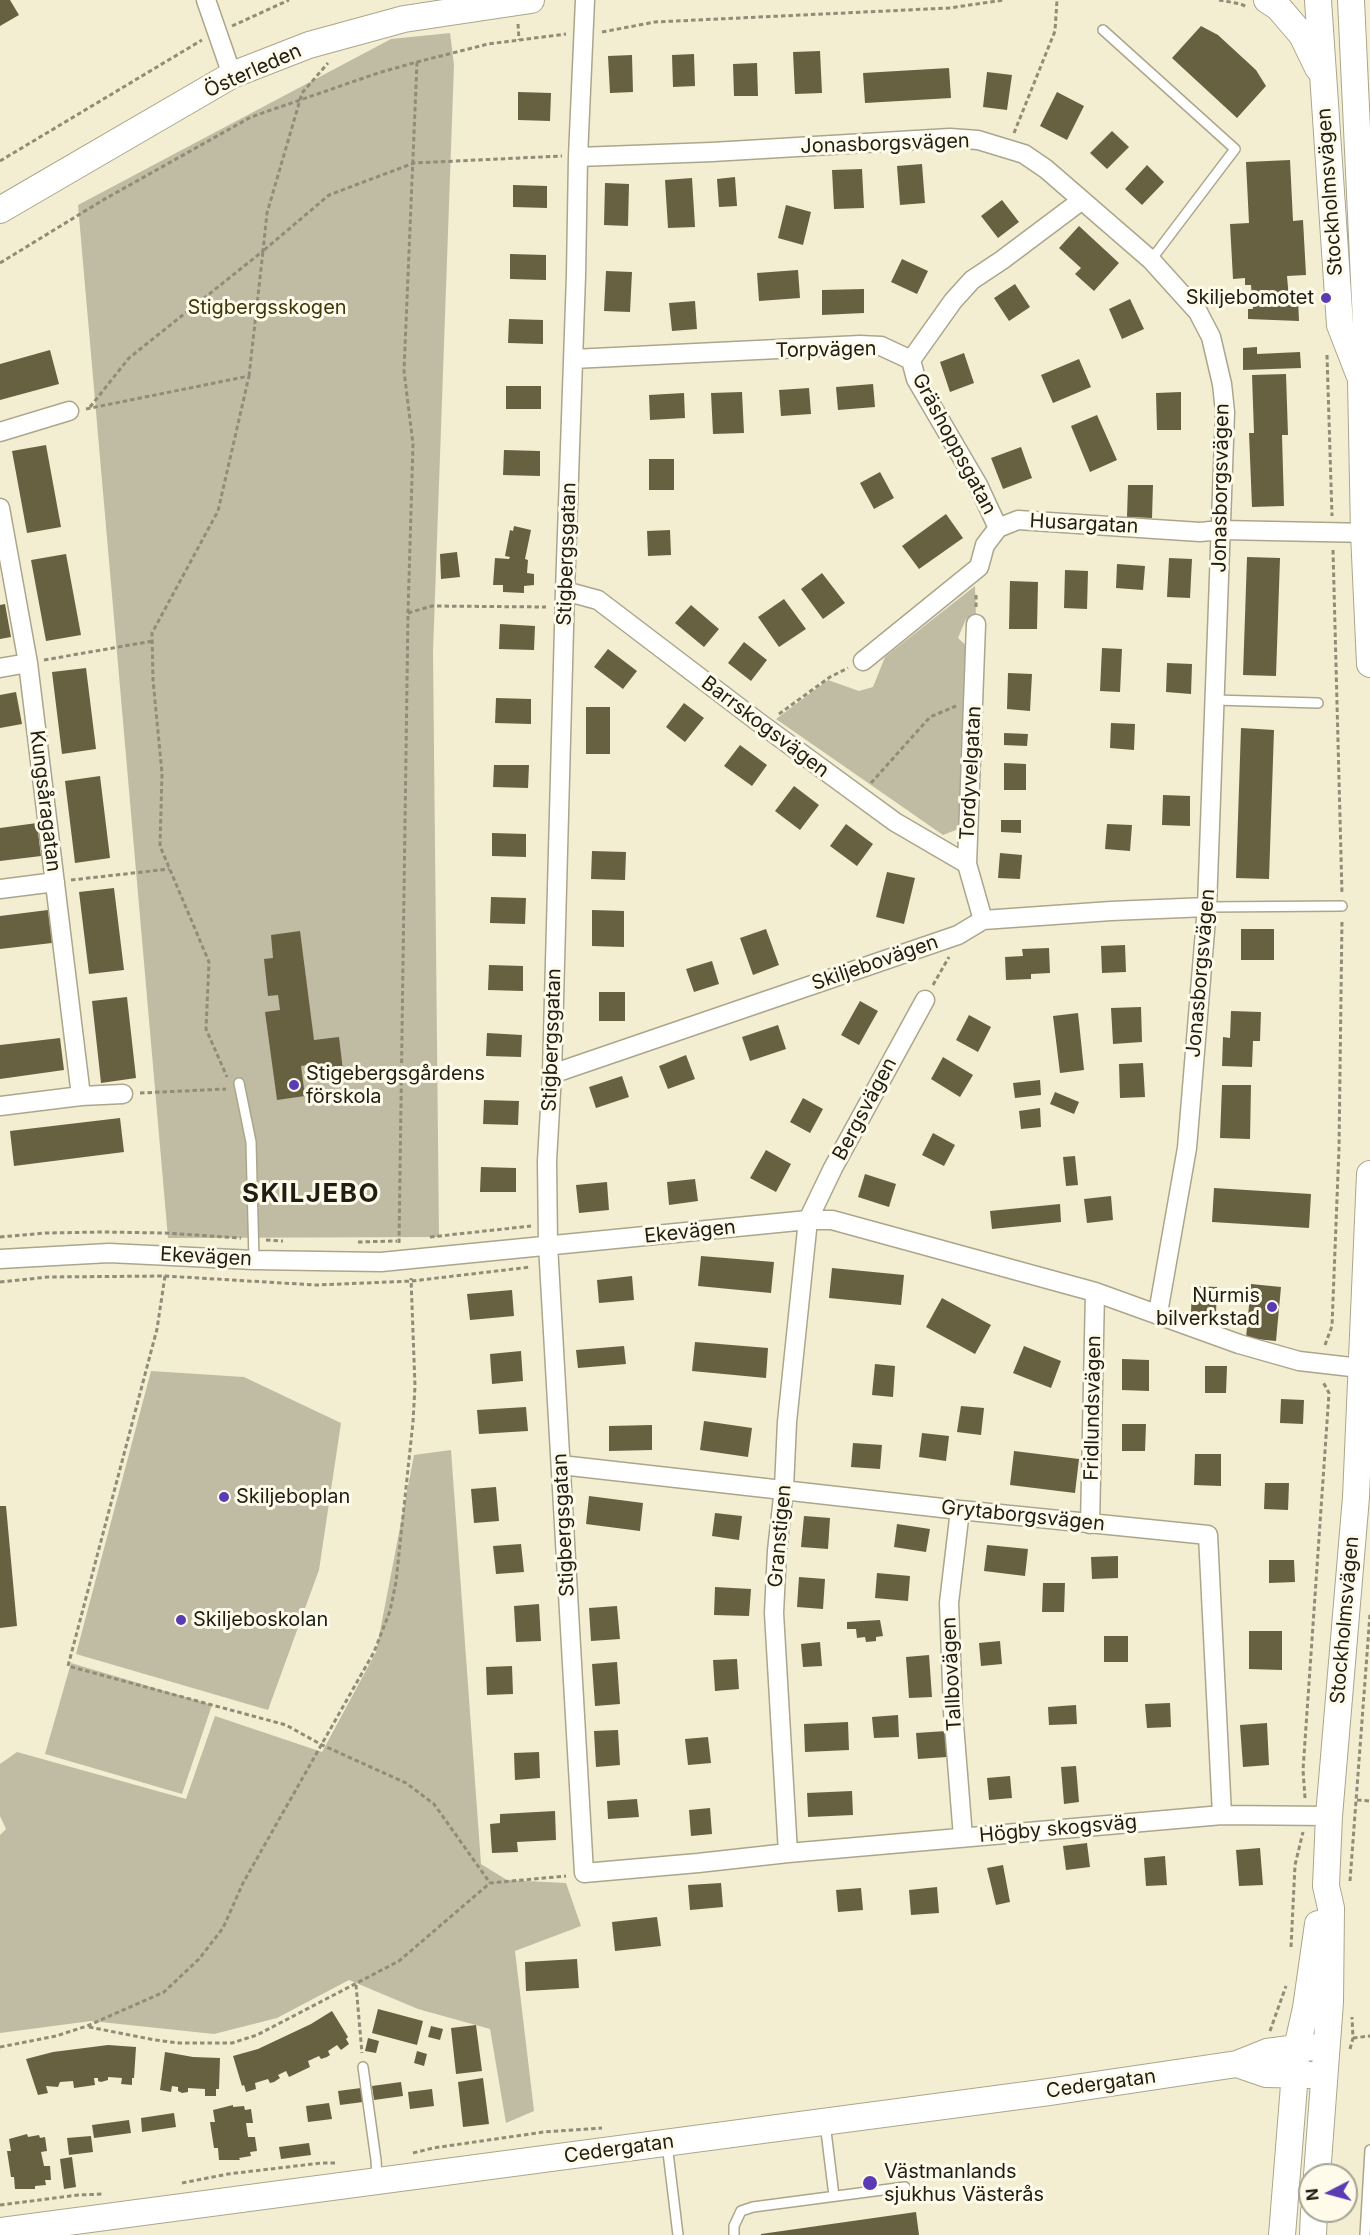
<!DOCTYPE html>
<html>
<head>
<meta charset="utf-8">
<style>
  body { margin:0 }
  #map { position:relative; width:1370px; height:2235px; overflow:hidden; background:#f3eed1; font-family:Inter,sans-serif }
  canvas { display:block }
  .north { position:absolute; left:1298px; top:2163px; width:60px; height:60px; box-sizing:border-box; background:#fefbea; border:2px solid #a5a394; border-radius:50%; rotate:264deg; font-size:16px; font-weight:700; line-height:24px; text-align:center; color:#201e13 }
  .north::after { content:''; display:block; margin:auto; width:21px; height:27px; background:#5a3bb3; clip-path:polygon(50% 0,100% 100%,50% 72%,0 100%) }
</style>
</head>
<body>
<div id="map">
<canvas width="1370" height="2235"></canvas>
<div class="north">N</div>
</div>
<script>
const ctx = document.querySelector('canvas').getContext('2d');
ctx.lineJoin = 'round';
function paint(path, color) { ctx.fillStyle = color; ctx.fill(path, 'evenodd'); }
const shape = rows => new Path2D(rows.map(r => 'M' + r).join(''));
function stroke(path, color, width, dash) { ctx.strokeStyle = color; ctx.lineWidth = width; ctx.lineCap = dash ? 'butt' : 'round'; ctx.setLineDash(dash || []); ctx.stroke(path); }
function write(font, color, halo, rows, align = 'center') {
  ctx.font = font + ' Inter,sans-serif'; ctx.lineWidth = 6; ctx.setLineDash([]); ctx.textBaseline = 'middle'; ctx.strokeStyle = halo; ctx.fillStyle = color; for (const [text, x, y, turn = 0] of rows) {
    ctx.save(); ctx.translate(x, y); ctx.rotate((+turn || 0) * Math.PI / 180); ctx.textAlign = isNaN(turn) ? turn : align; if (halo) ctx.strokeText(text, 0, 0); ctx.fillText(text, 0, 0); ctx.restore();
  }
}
const green = shape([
  [450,33,454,65,433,651,439,1237,168,1238,78,205,391,39],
  [975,586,976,619,966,619,958,638,973,652,961,828,943,835,776,719,828,680,859,691,873,687,885,657],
  [151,1371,244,1377,341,1423,319,1570,268,1710,76,1654],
  [451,1450,481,1864,507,1880,566,1883,581,1926,515,1951,534,2111,506,2123,490,2029,418,2009,349,1980,277,2018,214,2034,91,2021,0,2033,0,1835,6,1829,0,1816,0,1764,17,1752,186,1799,215,1716,322,1752,376,1652,414,1455],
  [71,1663,212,1705,182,1794,45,1754]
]);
const building = shape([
  [0,0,10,0,19,15,0,26],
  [1201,26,1218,35,1256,70,1266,86,1237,118,1172,58],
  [820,51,822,93,795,94,793,52],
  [694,54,695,86,673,87,672,55],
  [632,55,633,92,610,93,608,56],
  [757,63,758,96,734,96,733,64],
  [949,68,951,98,865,103,863,73],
  [987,72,1012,75,1007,110,983,107],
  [518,92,551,93,550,121,518,120],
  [1057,92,1084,106,1067,140,1040,126],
  [1112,131,1129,147,1107,169,1090,153],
  [1290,160,1293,221,1303,220,1306,275,1287,276,1289,299,1298,299,1299,321,1248,319,1248,309,1253,309,1251,285,1245,285,1245,278,1233,279,1230,224,1249,223,1246,162],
  [922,164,925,203,900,205,897,166],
  [1147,165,1164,182,1142,205,1125,189],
  [862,169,864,208,834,209,832,170],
  [735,177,737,206,719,207,717,179],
  [692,178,695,227,668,228,665,180],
  [605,183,629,184,628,226,604,225],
  [513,185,547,186,547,208,513,207],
  [1002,200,1019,222,998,238,981,216],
  [786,205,811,212,803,245,778,238],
  [1079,226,1119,263,1094,291,1075,274,1081,268,1059,248],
  [510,254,546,255,546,280,510,279],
  [902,259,928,271,917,294,891,282],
  [798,270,800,298,759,301,757,273],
  [606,271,632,272,630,312,604,311],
  [1015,284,1030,307,1009,321,994,298],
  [864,289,864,313,822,315,822,290],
  [1130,299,1144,329,1122,339,1109,309],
  [695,301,697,329,672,331,669,303],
  [509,319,543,320,543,344,508,343],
  [1257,347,1257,354,1300,352,1301,368,1243,370,1243,348],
  [50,350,59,384,0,400,0,364],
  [964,353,974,383,950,392,940,362],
  [1079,359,1091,387,1053,403,1041,375],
  [1286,374,1288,435,1282,435,1284,506,1252,507,1249,433,1254,433,1252,375],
  [873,384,875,407,838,410,836,387],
  [506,386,541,386,541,409,506,409],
  [809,388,811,414,781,416,779,390],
  [742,392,744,433,713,434,711,393],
  [1181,392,1181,430,1157,430,1156,393],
  [684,393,685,418,650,420,649,395],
  [1097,415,1117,460,1090,472,1071,426],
  [46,445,61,527,27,533,12,451],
  [1021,447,1032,478,1003,489,991,458],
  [504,450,540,451,540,476,503,475],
  [649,459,674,459,674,490,649,490],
  [880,472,894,498,874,509,860,483],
  [1128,485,1153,485,1152,518,1127,517],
  [946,514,963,538,919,569,902,546],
  [514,526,531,530,525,559,528,560,527,573,534,574,534,585,524,586,524,593,503,592,503,585,493,585,495,558,509,559,510,557,505,556,510,530,513,531],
  [670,530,671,555,648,556,647,531],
  [457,552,460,577,441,579,440,554],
  [66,554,81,635,46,641,31,560],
  [1247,557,1280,558,1276,676,1243,675],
  [1169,558,1192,559,1190,598,1167,597],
  [1117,564,1145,566,1143,590,1116,588],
  [1065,570,1088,571,1087,609,1064,608],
  [822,573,845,603,823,619,801,589],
  [1010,581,1038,582,1037,629,1009,629],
  [784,599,806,629,779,647,758,617],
  [5,604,11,637,0,639,0,605],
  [691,605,719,629,704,647,675,623],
  [500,624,535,626,534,650,499,649],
  [744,642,767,660,751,681,728,663],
  [1102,648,1122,649,1120,692,1100,691],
  [608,649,637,671,623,689,594,667],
  [1167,663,1192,664,1191,694,1166,692],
  [86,668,96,749,62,754,52,672],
  [1008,673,1032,674,1030,711,1007,709],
  [16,692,22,724,0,728,0,695],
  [496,698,531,699,531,724,495,723],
  [684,703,704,718,685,742,666,727],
  [586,707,610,707,610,754,586,754],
  [1111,723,1135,724,1134,750,1110,748],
  [1241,728,1274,730,1269,879,1236,878],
  [1004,733,1028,734,1027,746,1004,745],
  [740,745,767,765,752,786,724,766],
  [1004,763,1026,764,1026,790,1004,790],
  [494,765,529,765,528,788,493,787],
  [100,776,110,858,75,863,65,781],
  [794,786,819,805,800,830,775,811],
  [1163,795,1190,796,1190,826,1162,825],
  [1001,820,1021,820,1021,833,1001,832],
  [37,823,41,856,0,861,0,828],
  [846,824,873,844,857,866,830,846],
  [1107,824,1132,825,1130,851,1105,849],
  [492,833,526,834,526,857,492,856],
  [592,851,626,852,625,880,591,879],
  [1000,853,1022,855,1020,879,998,878],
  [887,872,915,878,904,924,876,917],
  [114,888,124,970,89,974,79,892],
  [491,897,526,898,525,924,490,923],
  [48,910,52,943,0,949,0,916],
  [592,910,624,911,624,947,592,946],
  [766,929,779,965,753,975,740,938],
  [1241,929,1274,929,1274,960,1241,960],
  [300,931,314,1040,339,1037,344,1079,319,1082,317,1064,301,1066,305,1096,277,1100,265,1012,280,1010,278,995,268,996,264,959,273,958,271,935],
  [1125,945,1126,972,1102,973,1101,946],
  [1049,948,1050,973,1031,974,1031,979,1006,980,1005,957,1023,956,1022,949],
  [712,961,719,984,694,992,686,969],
  [489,965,523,966,523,991,488,990],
  [599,992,625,992,625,1021,599,1021],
  [127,997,136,1078,101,1083,92,1001],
  [860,1001,878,1011,859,1045,841,1035],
  [1141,1007,1142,1042,1113,1044,1111,1008],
  [1231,1011,1261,1012,1260,1041,1253,1041,1252,1067,1222,1066,1223,1037,1230,1038],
  [1078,1013,1084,1070,1060,1073,1053,1016],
  [969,1015,991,1027,978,1052,956,1040],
  [778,1025,786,1049,750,1061,742,1037],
  [487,1033,522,1035,521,1057,486,1056],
  [60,1038,64,1070,0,1079,0,1045],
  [686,1055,695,1079,668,1089,659,1066],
  [943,1057,973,1075,960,1097,931,1079],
  [1143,1063,1145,1097,1120,1098,1119,1064],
  [622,1076,629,1097,596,1108,589,1087],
  [1040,1080,1041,1095,1015,1098,1013,1083],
  [1222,1085,1251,1085,1250,1139,1220,1138],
  [1055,1092,1079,1102,1074,1114,1050,1104],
  [803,1098,823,1109,810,1133,790,1122],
  [484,1100,519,1101,518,1125,483,1124],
  [1040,1108,1041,1127,1021,1129,1019,1111],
  [120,1118,124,1152,14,1166,10,1131],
  [933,1133,955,1145,944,1166,922,1155],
  [766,1150,791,1164,776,1192,750,1178],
  [1075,1156,1078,1185,1066,1186,1063,1157],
  [481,1167,516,1168,516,1192,480,1192],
  [865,1174,896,1184,889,1207,858,1197],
  [695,1179,698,1201,669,1205,667,1182],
  [607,1182,609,1210,579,1213,576,1185],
  [1214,1188,1311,1194,1309,1228,1212,1222],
  [1111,1196,1113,1220,1087,1223,1084,1199],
  [1060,1204,1061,1222,992,1229,990,1211],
  [701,1256,774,1262,771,1293,698,1286],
  [832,1268,904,1275,901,1305,829,1298],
  [632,1276,634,1300,599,1303,597,1280],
  [1251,1284,1281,1287,1276,1341,1246,1338],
  [1192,1286,1217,1287,1216,1313,1191,1312],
  [512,1290,514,1316,470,1320,467,1294],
  [942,1298,991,1325,975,1354,926,1327],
  [695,1342,768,1348,766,1378,692,1371],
  [624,1346,626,1364,578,1368,576,1350],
  [1024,1346,1061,1361,1051,1388,1013,1373],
  [521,1351,523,1381,492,1384,490,1354],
  [1122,1359,1149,1360,1149,1391,1122,1390],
  [875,1364,895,1366,893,1397,872,1395],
  [1205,1366,1227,1366,1226,1393,1205,1393],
  [1281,1399,1304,1400,1303,1424,1280,1423],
  [961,1406,984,1408,981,1435,957,1432],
  [526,1407,528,1431,479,1434,477,1410],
  [704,1421,752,1428,748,1457,700,1450],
  [1122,1424,1146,1424,1145,1451,1122,1451],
  [652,1425,652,1450,609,1451,609,1426],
  [922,1433,949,1436,946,1461,919,1457],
  [853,1443,882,1445,880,1469,851,1467],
  [1014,1451,1079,1459,1075,1493,1010,1485],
  [1195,1454,1221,1454,1221,1486,1194,1485],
  [1265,1483,1289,1483,1288,1510,1264,1509],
  [496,1487,499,1521,474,1523,471,1489],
  [589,1496,643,1503,640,1531,586,1524],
  [0,1506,6,1506,17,1626,0,1628],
  [715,1513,742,1516,739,1540,712,1536],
  [804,1516,830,1518,828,1549,801,1547],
  [897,1524,930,1529,926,1552,894,1547],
  [521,1544,524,1572,496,1574,493,1546],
  [987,1545,1028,1549,1025,1576,984,1571],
  [1118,1556,1118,1578,1092,1579,1091,1557],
  [1269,1560,1294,1560,1295,1582,1269,1583],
  [877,1573,910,1576,908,1601,875,1598],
  [799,1577,825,1579,823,1609,797,1607],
  [1043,1583,1065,1583,1064,1612,1042,1612],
  [715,1587,751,1589,749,1616,714,1615],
  [539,1604,541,1641,516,1642,514,1606],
  [617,1606,620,1639,591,1641,589,1608],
  [880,1620,883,1636,876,1637,876,1641,866,1642,865,1637,857,1638,856,1629,847,1629,847,1622],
  [1249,1631,1282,1631,1282,1670,1249,1669],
  [1104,1636,1128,1636,1128,1662,1104,1662],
  [1000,1641,1002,1664,981,1666,979,1643],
  [820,1642,822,1666,803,1667,801,1644],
  [929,1655,932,1697,909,1698,906,1657],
  [737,1659,739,1689,715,1691,713,1660],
  [617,1662,620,1704,595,1706,592,1664],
  [512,1666,513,1694,487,1695,486,1667],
  [1170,1703,1171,1727,1147,1728,1145,1704],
  [1076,1705,1077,1724,1049,1725,1048,1707],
  [898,1715,899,1737,874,1738,872,1717],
  [848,1722,849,1750,805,1752,804,1724],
  [1267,1723,1269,1765,1243,1767,1240,1725],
  [618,1730,620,1765,596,1767,594,1731],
  [946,1731,947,1757,918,1759,916,1733],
  [708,1737,711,1763,688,1765,685,1739],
  [539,1752,540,1778,515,1780,514,1753],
  [1076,1766,1079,1802,1064,1804,1061,1767],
  [1010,1776,1012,1798,989,1800,987,1778],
  [852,1791,853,1815,808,1817,807,1793],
  [637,1799,639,1817,608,1819,607,1801],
  [710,1808,712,1834,691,1836,689,1810],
  [555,1811,556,1840,517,1842,518,1852,492,1853,490,1824,500,1823,500,1814],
  [1087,1843,1090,1867,1066,1870,1063,1846],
  [1260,1848,1263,1885,1239,1886,1236,1850],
  [1165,1856,1167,1885,1146,1886,1144,1858],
  [1003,1865,1010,1902,996,1905,987,1868],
  [721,1883,723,1907,690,1910,688,1885],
  [937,1887,939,1913,911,1915,909,1890],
  [861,1888,863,1910,838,1912,836,1890],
  [657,1917,661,1946,615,1951,612,1922],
  [577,1959,579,1988,526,1991,525,1962],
  [378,2009,423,2021,417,2045,372,2033],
  [332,2011,348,2037,346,2039,349,2044,341,2050,337,2045,328,2051,330,2055,327,2057,321,2059,319,2056,308,2061,310,2067,289,2077,286,2071,278,2075,280,2078,274,2082,270,2083,268,2079,255,2083,256,2089,246,2092,244,2085,242,2086,233,2056,258,2049,311,2024],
  [476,2025,482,2071,456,2074,451,2028],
  [431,2026,443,2029,440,2040,428,2037],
  [368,2038,379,2041,376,2053,365,2051],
  [108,2045,136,2047,134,2078,132,2078,132,2085,121,2084,122,2078,108,2077,108,2080,101,2082,98,2081,98,2078,94,2078,95,2085,74,2088,73,2081,60,2082,58,2087,46,2086,48,2093,38,2095,26,2059,53,2052],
  [417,2051,427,2054,424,2066,414,2063],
  [165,2052,193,2057,220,2058,219,2089,216,2089,216,2096,205,2096,205,2089,188,2088,188,2092,182,2093,178,2091,178,2087,172,2086,171,2092,160,2090],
  [483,2078,489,2124,463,2127,458,2082],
  [401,2082,403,2096,374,2100,372,2086],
  [361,2088,363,2102,340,2105,338,2091],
  [432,2089,434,2106,410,2109,408,2092],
  [329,2103,332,2119,308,2122,306,2106],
  [233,2105,233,2107,244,2106,245,2110,251,2109,253,2123,246,2123,248,2137,255,2137,257,2151,250,2152,251,2156,239,2158,240,2160,219,2160,218,2148,214,2148,210,2122,215,2122,213,2110],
  [174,2113,176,2127,142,2132,141,2118],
  [129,2120,131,2133,94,2138,92,2125],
  [27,2134,28,2137,39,2135,40,2138,45,2137,47,2151,41,2152,44,2166,50,2166,51,2180,45,2180,46,2185,35,2186,35,2189,15,2189,14,2177,11,2177,7,2151,11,2151,9,2139],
  [91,2136,93,2152,69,2155,67,2138],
  [309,2143,311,2155,281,2159,279,2147],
  [72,2157,76,2187,64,2189,60,2159],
  [916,2212,919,2235,761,2235,761,2234]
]);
const path = shape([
  [1219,0,1241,4,1247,7],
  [518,24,519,40],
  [232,26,289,0],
  [602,32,655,22,949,8,1004,0],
  [1014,133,1055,31,1057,0],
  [0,161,202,40],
  [0,263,103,200,251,117,378,73,417,62,488,44,566,34],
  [1327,355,1332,516],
  [249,376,263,251,329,195,414,163,562,156],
  [90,407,129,358,263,251,267,213,302,93,328,63],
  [86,409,249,376,218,511,152,633,153,680,162,773,160,846,209,962,206,1029,227,1077],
  [1333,550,1342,894],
  [976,607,976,592],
  [408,613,432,606,546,607],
  [44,660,153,641],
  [779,714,830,677,848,668],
  [871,783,930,717,956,706],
  [71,880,169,869],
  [933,985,949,957],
  [140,1093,226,1089],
  [0,1237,46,1233,104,1232,164,1233,241,1238],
  [430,1237,531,1226],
  [266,1240,283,1241],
  [358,1242,397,1241],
  [399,1243,408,613,413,444,404,371,417,62],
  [165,1276,157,1329,68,1666,286,1725,322,1745,406,1783,434,1804,490,1883],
  [0,1282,48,1277,165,1276,316,1285,412,1281,531,1267],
  [1325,1345,1332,1326,1339,1148,1342,919],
  [1305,1798,1303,1770,1329,1393,1323,1382],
  [1357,1800,1370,1801],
  [1350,1881,1370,1614],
  [1291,1947,1295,1865,1303,1832],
  [356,1985,362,2053],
  [89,2027,155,2040,179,2043,232,2043,257,2035,399,1961,490,1883,566,1876],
  [1270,2031,1286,1986],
  [1353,2038,1370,2036],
  [0,2047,56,2036,87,2026,164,1992,199,1959,223,1928,243,1883,374,1652,390,1611,396,1582,413,1422,415,1386,411,1278],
  [1350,2049,1353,2038,1352,2017],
  [413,2153,433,2148,544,2132,602,2128],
  [182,2183,228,2174,321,2163,338,2163],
  [0,2205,78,2195,104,2194]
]);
const lane = shape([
  [1103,30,1235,149,1151,260],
  [1215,700,1318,703],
  [1207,907,1342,906],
  [239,1083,251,1142,254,1260],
  [363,2067,376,2160,377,2179],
  [825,2123,834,2196],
  [667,2144,678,2235],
  [734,2235,734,2226,741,2211,753,2207,905,2187],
  [1365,2235,1370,2150]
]);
const street = shape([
  [206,0,232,75],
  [585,0,578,157,576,275,565,591,552,1074,547,1161,548,1245,584,1873,698,1863,788,1853,1222,1815,1329,1816],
  [578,157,712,152,950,138,978,140,1024,154,1046,169,1151,260,1198,312,1211,337,1222,384,1225,412,1207,907,1187,1148,1158,1313],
  [573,359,860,345,881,346,911,360,953,301,972,280,1002,260,1082,200],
  [911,360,916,379,978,485,998,528],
  [0,432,69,411],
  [0,508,28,663,81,1096],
  [565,591,598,600,757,721,895,822,967,864],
  [976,624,967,864,983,920],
  [863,661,979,567,985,545,998,528,1018,520,1200,532,1221,530,1370,533],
  [0,668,28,663],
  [0,889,55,882],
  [552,1074,958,935,983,920,1111,911,1207,907],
  [0,1106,81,1096,123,1094],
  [0,1259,109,1253,254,1260,381,1262,808,1220,832,1220,1095,1292,1239,1344,1299,1361,1360,1368],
  [561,1465,960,1510,1208,1535,1222,1815],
  [960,1510,949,1603,953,1712,963,1837],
  [1090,1524,1095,1292],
  [788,1853,774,1613,777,1551,784,1488,787,1422,808,1220,833,1168,925,1000]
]);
const secondary = shape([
  [1267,0,1278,7,1302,35,1318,68],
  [1318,0,1340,325,1359,374],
  [1351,0,1366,322,1361,380,1364,533,1370,664],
  [0,210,232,75,309,45,404,19,531,0],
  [1237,2064,1266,2074,1310,2075],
  [1317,2175,1330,2002,1331,1908,1326,1886,1329,1816,1356,1497,1370,1174],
  [0,2231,1049,2092,1237,2064,1267,2052,1297,2048,1326,2047],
  [1282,2235,1297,2048,1306,2008,1318,1924],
  [1313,2235,1314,2211]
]);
const markers = [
  [1326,298,6,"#5a3bb3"],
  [294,1085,6,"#5a3bb3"],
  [1272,1307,6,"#5a3bb3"],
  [224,1497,6,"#5a3bb3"],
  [181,1620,6,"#5a3bb3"],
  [870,2183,8,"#5a3bb3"]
];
const streetNames = [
  ["Österleden",253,71,-24],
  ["Jonasborgsvägen",885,144,-2],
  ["Stockholmsvägen",1330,192,-94],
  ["Torpvägen",826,350,-1],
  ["Gräshoppsgatan",954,444,62],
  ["Jonasborgsvägen",1221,488,-89],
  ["Husargatan",1084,524,3],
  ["Stigbergsgatan",567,554,-88],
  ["Barrskogsvägen",765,727,37],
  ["Tordyvelgatan",971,773,-87],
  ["Kungsåragatan",45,801,83],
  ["Skiljebovägen",875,963,-19],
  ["Jonasborgsvägen",1201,973,-85],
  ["Stigbergsgatan",552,1040,-88],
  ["Bergsvägen",865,1109,-62],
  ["Ekevägen",690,1232,-6],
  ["Ekevägen",206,1257,3],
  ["Fridlundsvägen",1093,1408,-89],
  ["Grytaborgsvägen",1023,1516,6],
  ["Stigbergsgatan",564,1525,-93],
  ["Granstigen",780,1536,-85],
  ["Stockholmsvägen",1345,1620,-85],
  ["Tallbovägen",952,1674,-93],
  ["Högby skogsväg",1058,1829,-5],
  ["Cedergatan",1101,2084,-8],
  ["Cedergatan",619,2149,-8]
];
const poiNames = [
  ["Skiljebomotet",1314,298,"right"],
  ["Stigebergsgårdens",306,1074],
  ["förskola",306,1097],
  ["Nurmis",1260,1296,"right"],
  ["bilverkstad",1260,1319,"right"],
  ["Skiljeboplan",236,1497],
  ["Skiljeboskolan",193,1620],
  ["Västmanlands",884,2172],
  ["sjukhus Västerås",884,2195]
];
const parkNames = [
  ["Stigbergsskogen",267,308]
];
const districtNames = [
  ["SKILJEBO",311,1194]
];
paint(green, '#c0bca3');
paint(building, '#676142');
stroke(lane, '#aba68b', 12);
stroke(street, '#aba68b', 21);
stroke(secondary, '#aba68b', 28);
stroke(path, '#908c78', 3, [4.5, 3]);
stroke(lane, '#fff', 9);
stroke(street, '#fff', 18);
stroke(secondary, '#fff', 26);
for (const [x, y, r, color] of markers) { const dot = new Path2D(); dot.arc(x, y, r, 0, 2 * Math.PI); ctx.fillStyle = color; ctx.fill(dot); stroke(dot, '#fefbea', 2); }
write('20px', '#201e13', '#fefbea', streetNames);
write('20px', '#201e13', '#fefbea', poiNames, 'left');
write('20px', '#3e3609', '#fefbea', parkNames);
ctx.letterSpacing = '1.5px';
write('bold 26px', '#201e13', '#fefbea', districtNames);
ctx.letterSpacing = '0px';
</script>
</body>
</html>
